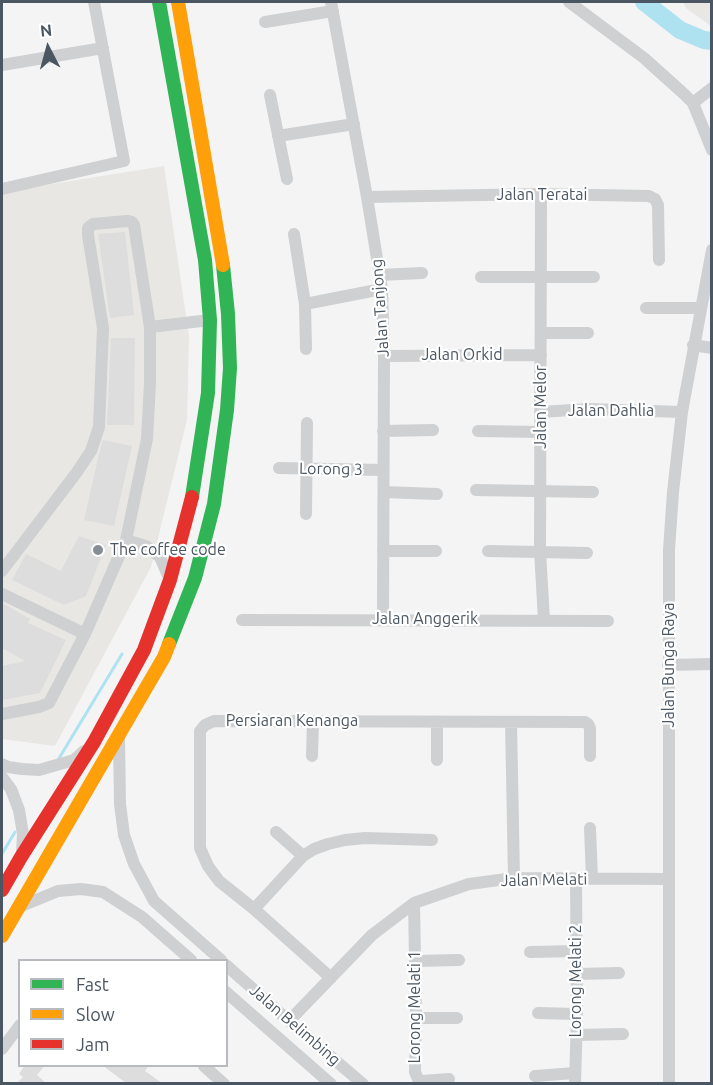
<!DOCTYPE html>
<html>
<head>
<meta charset="utf-8">
<style>
  body { margin:0 }
  #map { position:relative; width:713px; height:1085px; overflow:hidden; background:#f4f4f4; font-family:Ubuntu,sans-serif }
  canvas { display:block }
  .frame { position:absolute; inset:0; border:3px solid #4a5661; pointer-events:none }
  .legend { position:absolute; left:18px; top:959px; width:210px; height:108px; box-sizing:border-box; background:#fff; border:2px solid #b7bbc0; margin:0; padding:8px 10px; list-style:none; font-size:18px; color:#4a5661 }
  .legend li { display:flex; align-items:center; gap:12px; height:30px }
  .legend b { width:30px; border:2px solid #b7bbc0 }
  .north { position:absolute; left:18px; top:18px; width:60px; height:60px; -webkit-text-stroke:4px #fff; paint-order:stroke; rotate:354deg; font-size:16px; font-weight:700; line-height:24px; text-align:center; color:#4a5661 }
  .north::after { content:''; display:block; margin:auto; width:21px; height:27px; background:#4a5661; clip-path:polygon(50% 0,100% 100%,50% 72%,0 100%) }
</style>
</head>
<body>
<div id="map">
<canvas width="713" height="1085"></canvas>
<div class="frame"></div>
<ul class="legend">
<li><b style="height:8px;background:#30b455"></b>Fast</li>
<li><b style="height:8px;background:#ff9f0a"></b>Slow</li>
<li><b style="height:8px;background:#e5322d"></b>Jam</li>
</ul>
<div class="north">N</div>
</div>
<script>
const ctx = document.querySelector('canvas').getContext('2d');
ctx.lineJoin = 'round';
function paint(path, color) { ctx.fillStyle = color; ctx.fill(path, 'evenodd'); }
const shape = rows => new Path2D(rows.map(r => 'M' + r).join(''));
function stroke(path, color, width, dash) { ctx.strokeStyle = color; ctx.lineWidth = width; ctx.lineCap = dash ? 'butt' : 'round'; ctx.setLineDash(dash || []); ctx.stroke(path); }
function write(font, color, halo, rows, align = 'center') {
  ctx.font = font + ' Ubuntu,sans-serif'; ctx.lineWidth = 4.5; ctx.setLineDash([]); ctx.textBaseline = 'middle'; ctx.strokeStyle = halo; ctx.fillStyle = color; for (const [text, x, y, turn = 0] of rows) {
    ctx.save(); ctx.translate(x, y); ctx.rotate((+turn || 0) * Math.PI / 180); ctx.textAlign = isNaN(turn) ? turn : align; if (halo) ctx.strokeText(text, 0, 0); ctx.fillText(text, 0, 0); ctx.restore();
  }
}
const commercial = shape([
  [683,2,711,2,711,26,686,8],
  [164,166,189,336,187,420,151,567,55,746,2,739,2,192]
]);
const stream = shape([
  [58,760,122,654],
  [2,854,15,832]
]);
const river = shape([
  [644,2,680,30,704,40,712,41]
]);
const building = shape([
  [125,232,134,315,110,318,98,234],
  [111,338,135,338,134,425,107,425],
  [103,440,132,446,114,526,84,520,99,454],
  [79,536,106,545,86,596,64,605,12,580,26,554,61,571],
  [2,603,30,619,28,623,66,640,40,693,2,700,2,666,25,661,2,648],
  [25,1065,45,1065,37,1075,46,1083,17,1083,23,1077,19,1074],
  [102,1065,149,1065,145,1071,162,1083,126,1083]
]);
const street = shape([
  [331,2,367,197,382,289,384,356,383,619],
  [569,2,644,58,684,94,693,103,712,150],
  [265,22,333,11],
  [2,65,103,48],
  [270,95,287,179],
  [693,103,712,88],
  [278,136,354,124],
  [2,189,124,161,94,2],
  [541,194,540,551,544,620],
  [367,197,541,194,649,196,655,199,658,205,659,260],
  [294,234,305,304,306,349],
  [380,275,422,273],
  [481,277,594,277],
  [305,304,382,289],
  [646,308,701,308],
  [150,327,210,320],
  [541,333,588,333],
  [693,345,712,348],
  [384,356,541,355],
  [540,412,588,409,682,412],
  [383,431,433,430],
  [478,431,540,432],
  [279,468,383,470],
  [476,490,593,492],
  [384,492,437,494],
  [306,514,307,423],
  [126,540,146,546,160,557,170,580],
  [383,551,436,551],
  [488,551,587,553],
  [2,571,77,472,91,451,99,427,103,328,88,235,88,228,93,224,127,221,132,222,134,225,150,327,150,383,147,439,126,540,85,634,49,703,39,707,2,714],
  [2,594,85,634],
  [242,620,608,621],
  [668,665,712,664],
  [511,722,514,878],
  [119,736,120,804,124,835,134,864,154,901,221,960],
  [312,756,313,721],
  [437,760,437,722],
  [2,764,8,767,22,769,39,770,74,760,84,751],
  [2,777,11,789,19,810,23,834,22,852],
  [590,828,592,879],
  [276,832,303,856],
  [414,903,416,1018,415,1072,418,1079,422,1081,449,1079],
  [19,907,58,891,81,889,103,892,142,917,191,960],
  [254,909,303,856,314,849,328,844,345,840,365,838,432,840],
  [530,952,576,951],
  [415,961,459,960],
  [226,965,289,1021,363,1084],
  [577,974,619,973],
  [331,978,254,909,219,881,208,866,200,848,200,731,205,725,214,721,585,722,588,724,590,728,590,756],
  [226,992,331,1084],
  [538,1013,577,1014],
  [416,1018,457,1018],
  [289,1021,372,935,414,903,469,884,514,878,669,879],
  [576,1035,623,1034],
  [2,1049,20,1025],
  [204,1066,224,1084],
  [535,1076,575,1073],
  [575,1084,577,1014,576,879],
  [669,1084,669,550,673,492,682,412,712,250]
]);
const fast = shape([
  [159,2,205,260,210,320,208,393,192,497],
  [169,644,195,578,214,504,227,410,230,368,228,314,223,265]
]);
const slow = shape([
  [178,2,223,265],
  [2,936,164,657,169,644]
]);
const jam = shape([
  [2,890,21,857,94,742,144,650,170,580,192,497]
]);
const markers = [
  [98,550,6,"#868d94"]
];
const streetNames = [
  ["Jalan Teratai",542,195],
  ["Jalan Tanjong",380,308,-94],
  ["Jalan Orkid",462,355],
  ["Jalan Melor",541,407,-90],
  ["Jalan Dahlia",611,411],
  ["Lorong 3",331,469,1],
  ["Jalan Anggerik",425,619],
  ["Jalan Bunga Raya",669,665,-90],
  ["Persiaran Kenanga",292,721],
  ["Jalan Melati",544,880,-1],
  ["Lorong Melati 2",576,981,-90],
  ["Lorong Melati 1",415,1007,-90],
  ["Jalan Belimbing",295,1025,41]
];
const poiNames = [
  ["The coffee code",110,550]
];
paint(commercial, '#e8e7e3');
stroke(stream, '#aee2f0', 3);
stroke(river, '#aee2f0', 18);
paint(building, '#ddddde');
stroke(street, '#ced0d2', 12);
stroke(fast, '#30b455', 14);
stroke(slow, '#ff9f0a', 14);
stroke(jam, '#e5322d', 14);
for (const [x, y, r, color] of markers) { const dot = new Path2D(); dot.arc(x, y, r, 0, 2 * Math.PI); ctx.fillStyle = color; ctx.fill(dot); stroke(dot, '#fff', 2); }
write('16px', '#4a5661', '#fff', streetNames);
write('16px', '#4a5661', '#fff', poiNames, 'left');
</script>
</body>
</html>
